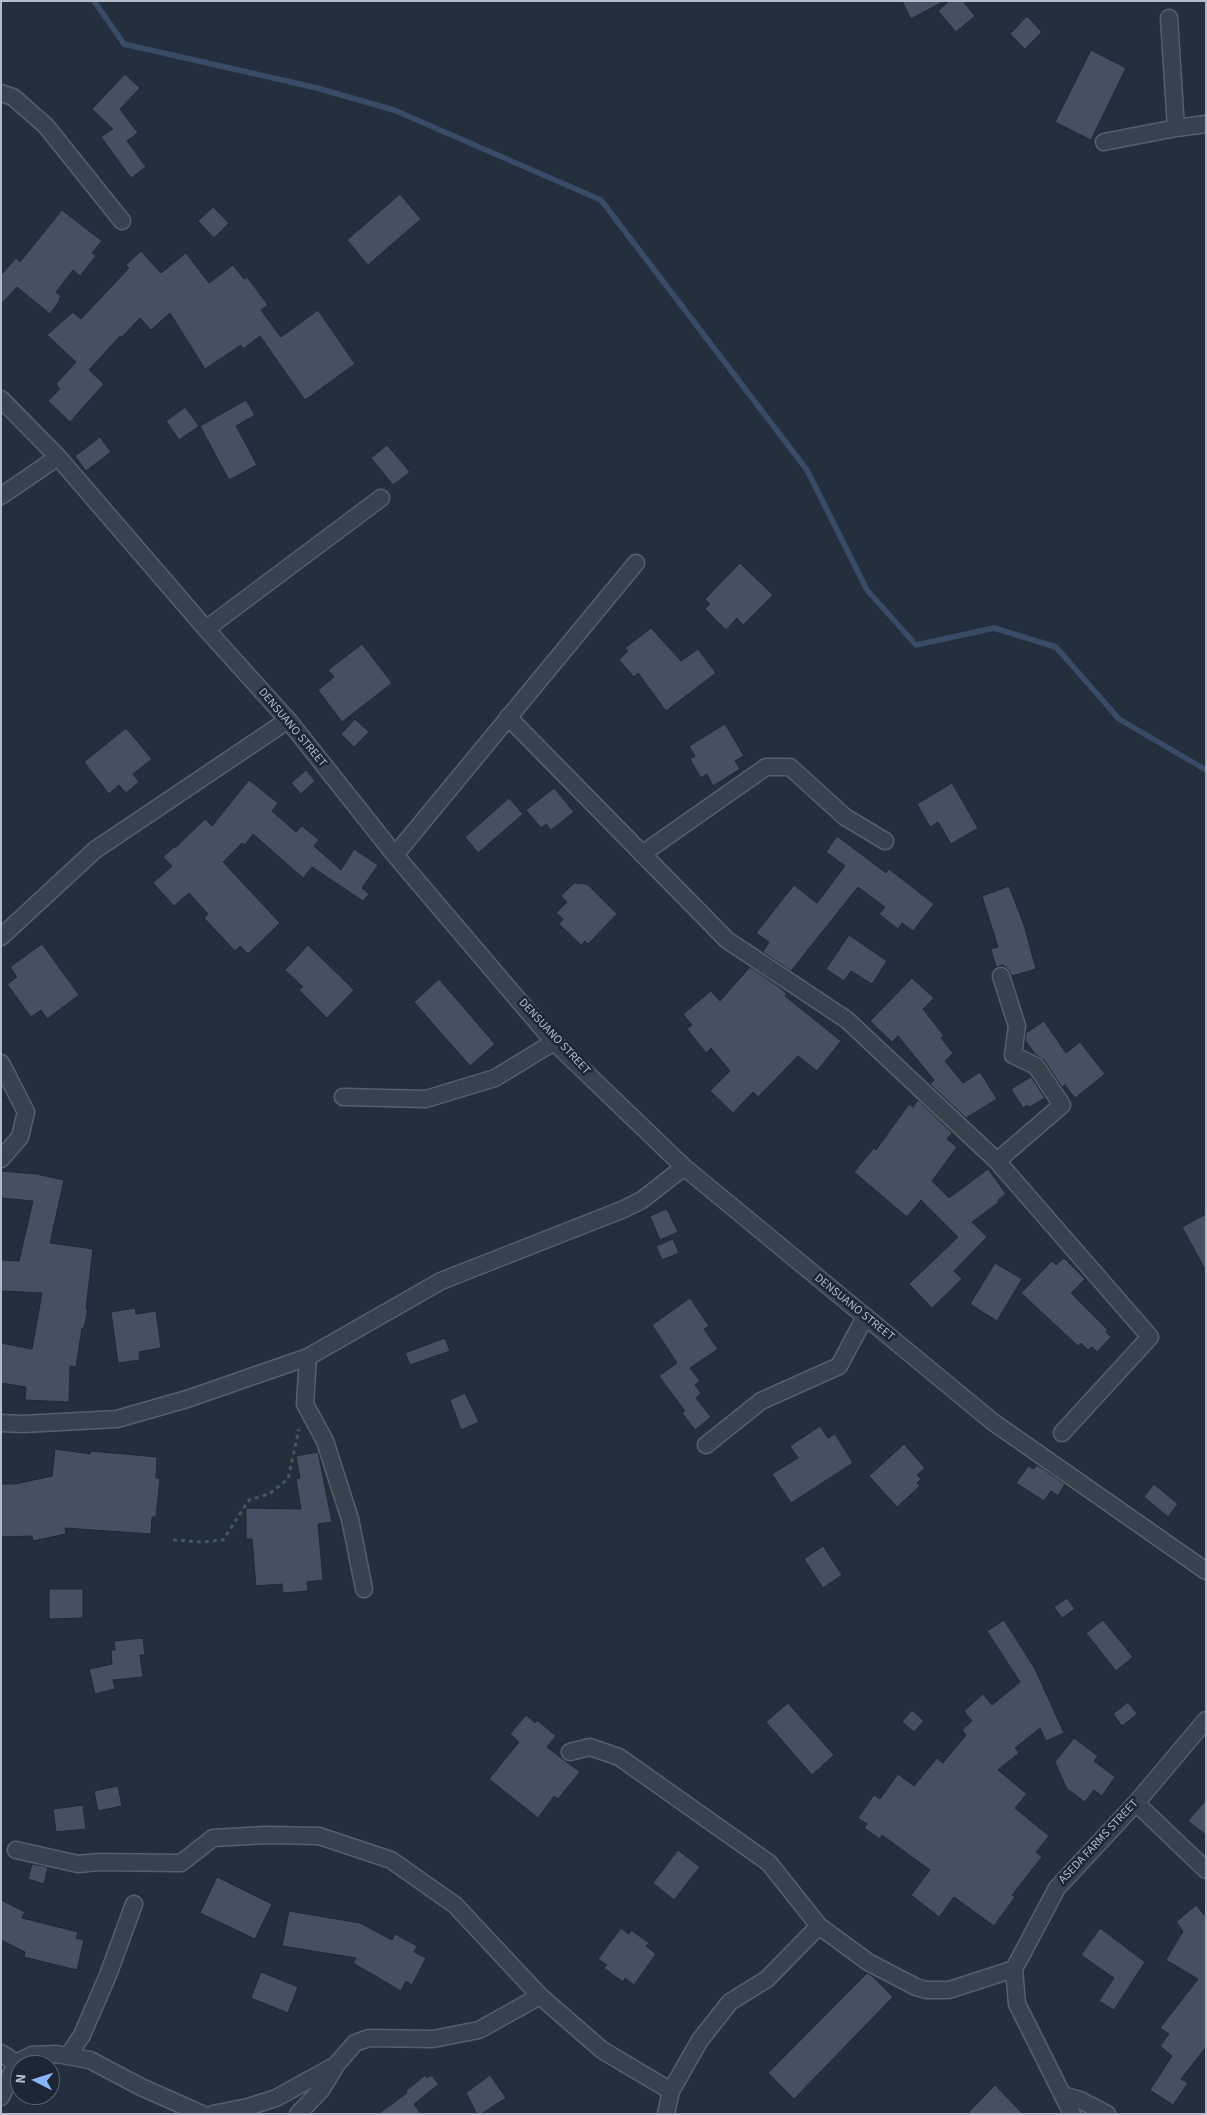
<!DOCTYPE html>
<html>
<head>
<meta charset="utf-8">
<style>
  body { margin:0 }
  #map { position:relative; width:1207px; height:2115px; overflow:hidden; background:#242f3e; font-family:"Source Sans 3",sans-serif }
  canvas { display:block }
  .frame { position:absolute; inset:0; border:2px solid #b4bcc9; pointer-events:none }
  .north { position:absolute; left:10px; top:2055px; width:50px; height:50px; box-sizing:border-box; background:#1d2633; border:1px solid #59626f; border-radius:50%; rotate:275deg; font-size:14px; font-weight:700; line-height:20px; text-align:center; color:#b4bcc9 }
  .north::after { content:''; display:block; margin:auto; width:18px; height:22px; background:#8ab4f8; clip-path:polygon(50% 0,100% 100%,50% 72%,0 100%) }
</style>
</head>
<body>
<div id="map">
<canvas width="1207" height="2115"></canvas>
<div class="frame"></div>
<div class="north">N</div>
</div>
<script>
const ctx = document.querySelector('canvas').getContext('2d');
ctx.lineJoin = 'round';
const shape = rows => new Path2D(rows.map(r => 'M' + r).join(''));
function stroke(path, color, width, dash) { ctx.strokeStyle = color; ctx.lineWidth = width; ctx.lineCap = dash ? 'butt' : 'round'; ctx.setLineDash(dash || []); ctx.stroke(path); }
function paint(path, color) { ctx.fillStyle = color; ctx.fill(path, 'evenodd'); }
function write(font, color, halo, rows, align = 'center') {
  ctx.font = font + ' "Source Sans 3",sans-serif'; ctx.lineWidth = 5; ctx.setLineDash([]); ctx.textBaseline = 'middle'; ctx.strokeStyle = halo; ctx.fillStyle = color; for (const [text, x, y, turn = 0] of rows) {
    ctx.save(); ctx.translate(x, y); ctx.rotate((+turn || 0) * Math.PI / 180); ctx.textAlign = isNaN(turn) ? turn : align; if (halo) ctx.strokeText(text, 0, 0); ctx.fillText(text, 0, 0); ctx.restore();
  }
}
const stream = shape([
  [94,1,124,44,317,88,394,110,601,200,807,470,867,590,916,645,994,628,1056,647,1119,719,1206,770]
]);
const building = shape([
  [902,1,944,1,911,19,902,1],
  [949,1,963,1,975,16,956,32,938,11,949,1],
  [1027,16,1042,32,1025,49,1010,34,1027,16],
  [1091,50,1126,68,1091,140,1055,122,1091,50],
  [125,74,140,88,120,109,138,133,127,141,146,167,131,178,101,137,113,129,92,109,125,74],
  [400,194,421,219,368,265,347,240,400,194],
  [213,207,229,223,214,238,198,221,213,207],
  [62,210,102,241,92,253,96,256,80,276,73,270,56,292,61,296,59,299,60,300,50,314,17,287,1,304,1,275,16,258,20,262,62,210],
  [141,251,161,273,186,253,209,283,233,265,244,279,247,277,268,305,261,310,281,337,318,310,355,364,305,400,260,336,243,349,241,345,205,369,170,313,151,330,140,318,122,337,120,336,89,370,104,384,70,422,48,401,60,389,56,384,76,362,47,335,73,312,81,319,129,268,126,265,141,251],
  [246,400,255,415,236,426,257,465,229,480,200,426,246,400],
  [185,407,199,426,179,440,166,421,185,407],
  [100,437,111,452,86,471,75,456,100,437],
  [387,445,410,472,393,485,371,458,387,445],
  [740,563,773,595,743,625,737,618,726,630,705,609,710,604,705,599,740,563],
  [651,628,681,661,698,649,716,673,666,711,638,673,634,677,619,660,628,651,625,648,651,628],
  [362,644,392,683,342,722,318,690,334,677,328,670,362,644],
  [355,719,369,732,354,747,341,734,355,719],
  [725,724,744,756,735,761,740,769,713,786,707,774,701,778,690,759,695,756,689,746,725,724],
  [126,728,152,759,133,774,139,782,126,793,119,785,109,794,84,762,126,728],
  [306,770,315,781,301,794,291,783,306,770],
  [249,780,278,803,272,811,296,832,302,826,319,840,314,846,341,870,354,849,378,865,362,888,369,894,363,901,312,867,303,878,253,834,245,845,242,843,223,862,280,923,248,954,240,946,235,951,204,918,208,914,189,893,174,906,153,883,172,866,163,857,174,847,175,848,205,819,212,826,249,780],
  [952,783,978,828,951,844,938,822,930,827,917,804,952,783],
  [554,788,574,812,551,830,546,824,541,828,526,810,554,788],
  [509,798,523,814,478,853,465,837,509,798],
  [837,836,886,873,889,869,934,904,913,931,902,923,898,929,879,914,885,907,858,887,791,971,763,952,769,942,756,933,794,885,817,903,845,866,826,852,837,836],
  [574,883,587,884,617,914,588,944,585,941,581,945,559,924,563,919,556,913,567,902,561,896,574,883],
  [1009,886,1024,925,1036,969,1012,976,1008,969,1003,965,996,967,991,949,998,947,982,896,1009,886],
  [849,935,887,961,872,984,851,971,844,981,826,969,849,935],
  [42,944,79,995,47,1019,41,1010,31,1017,7,984,17,977,10,967,42,944],
  [308,945,354,990,327,1018,299,990,303,987,285,970,308,945],
  [750,967,779,987,787,994,785,996,841,1041,817,1071,798,1056,758,1097,753,1092,733,1113,710,1091,730,1071,711,1048,706,1053,687,1029,692,1025,683,1014,711,991,720,1001,750,967],
  [912,978,934,998,923,1009,944,1036,941,1038,953,1053,945,1061,963,1083,980,1072,997,1099,966,1118,930,1084,934,1080,898,1036,892,1042,870,1021,912,978],
  [439,979,495,1044,470,1066,414,1002,439,979],
  [1044,1021,1066,1053,1080,1042,1105,1074,1075,1098,1065,1085,1062,1087,1044,1060,1035,1054,1025,1040,1026,1033,1044,1021],
  [1031,1077,1045,1098,1030,1107,1028,1105,1023,1108,1011,1089,1031,1077],
  [918,1100,952,1133,947,1139,957,1147,932,1181,949,1198,988,1169,1006,1194,998,1200,999,1202,972,1222,987,1237,954,1271,962,1279,932,1308,909,1284,958,1237,921,1200,907,1217,854,1172,874,1148,876,1150,909,1104,913,1107,918,1100],
  [1,1171,36,1174,64,1180,50,1243,93,1249,86,1309,88,1309,84,1328,82,1328,76,1367,70,1366,69,1402,25,1400,26,1387,1,1383,1,1343,32,1349,42,1293,1,1291,1,1260,19,1261,33,1201,1,1198,1,1171],
  [667,1209,678,1232,660,1240,650,1216,667,1209],
  [1206,1214,1206,1271,1182,1227,1206,1214],
  [673,1239,679,1253,662,1260,656,1246,673,1239],
  [1064,1258,1085,1279,1071,1293,1108,1330,1106,1332,1111,1337,1097,1352,1092,1347,1088,1350,1081,1343,1078,1346,1021,1293,1052,1261,1056,1265,1064,1258],
  [995,1263,1022,1279,997,1321,970,1304,995,1263],
  [690,1298,709,1326,704,1329,718,1349,690,1368,700,1381,695,1385,701,1393,696,1398,711,1417,695,1430,682,1413,685,1411,659,1376,677,1363,652,1325,690,1298],
  [135,1308,136,1314,156,1311,161,1348,139,1352,140,1360,118,1363,111,1312,135,1308],
  [445,1338,450,1351,410,1365,405,1353,445,1338],
  [465,1393,479,1422,461,1430,450,1400,465,1393],
  [820,1426,828,1438,835,1434,853,1463,791,1503,772,1474,798,1458,790,1446,820,1426],
  [904,1444,925,1468,917,1475,921,1479,917,1483,920,1486,897,1507,869,1476,904,1444],
  [55,1449,90,1454,90,1451,157,1457,156,1478,160,1478,156,1517,152,1517,151,1534,65,1528,66,1534,33,1541,32,1536,1,1537,1,1484,15,1484,52,1476,55,1449],
  [318,1452,332,1522,318,1524,323,1580,307,1582,308,1591,283,1593,282,1584,256,1586,252,1539,246,1539,246,1508,301,1509,296,1479,300,1478,296,1456,318,1452],
  [1037,1465,1065,1484,1058,1496,1051,1491,1044,1501,1016,1483,1028,1466,1034,1469,1037,1465],
  [1154,1484,1178,1504,1168,1517,1144,1497,1154,1484],
  [823,1546,842,1575,823,1588,804,1559,823,1546],
  [49,1589,83,1589,83,1618,49,1619,49,1589],
  [1067,1598,1075,1609,1062,1618,1054,1607,1067,1598],
  [1004,1620,1035,1669,1064,1733,1046,1741,1040,1728,1015,1748,1019,1753,998,1770,1027,1794,1015,1808,1049,1836,1036,1852,1042,1857,1012,1895,1015,1897,994,1926,954,1897,939,1917,911,1895,930,1870,882,1835,880,1839,864,1828,867,1824,858,1818,874,1795,880,1799,898,1774,914,1786,937,1758,943,1763,966,1735,962,1730,972,1721,964,1711,983,1694,992,1705,1020,1682,987,1631,1004,1620],
  [1103,1620,1133,1657,1116,1671,1086,1633,1103,1620],
  [143,1638,145,1655,140,1655,143,1677,113,1680,115,1689,95,1694,89,1669,112,1664,111,1650,115,1650,114,1641,143,1638],
  [1128,1702,1137,1714,1122,1726,1113,1714,1128,1702],
  [788,1703,834,1755,812,1775,766,1722,788,1703],
  [912,1710,924,1721,914,1732,902,1722,912,1710],
  [526,1715,535,1723,537,1720,556,1736,547,1747,580,1772,558,1799,554,1796,538,1818,489,1779,519,1742,510,1734,526,1715],
  [1074,1738,1098,1756,1094,1761,1115,1777,1102,1796,1094,1790,1085,1802,1067,1789,1055,1762,1074,1738],
  [118,1786,122,1806,98,1811,94,1791,118,1786],
  [1206,1800,1206,1835,1188,1821,1206,1800],
  [83,1805,86,1829,56,1832,53,1809,83,1805],
  [678,1850,700,1867,674,1900,653,1883,678,1850],
  [32,1864,48,1867,44,1884,28,1879,32,1864],
  [217,1877,272,1904,255,1939,200,1913,217,1877],
  [1,1900,25,1912,22,1918,78,1932,76,1938,84,1940,77,1970,24,1957,25,1952,1,1940,1,1900],
  [1196,1905,1206,1917,1206,2047,1181,2079,1188,2083,1173,2105,1150,2090,1172,2056,1160,2046,1169,2034,1160,2028,1198,1979,1166,1960,1183,1931,1176,1922,1196,1905],
  [289,1911,360,1923,392,1940,395,1934,417,1946,414,1952,426,1958,412,1985,406,1981,401,1991,353,1963,356,1958,282,1946,289,1911],
  [621,1928,629,1934,631,1930,649,1943,646,1946,656,1954,634,1985,625,1978,623,1982,604,1968,607,1965,598,1959,621,1928],
  [1100,1928,1145,1962,1114,2010,1099,2001,1114,1978,1081,1955,1100,1928],
  [261,1972,298,1987,288,2013,251,1998,261,1972],
  [867,1973,872,1976,893,1997,794,2099,768,2073,867,1973],
  [425,2075,427,2078,431,2075,439,2084,414,2104,421,2114,378,2114,407,2093,406,2091,425,2075],
  [490,2075,506,2098,481,2114,477,2114,466,2093,490,2075],
  [995,2085,1023,2114,967,2114,995,2085]
]);
const path = shape([
  [173,1540,201,1542,223,1540,249,1500,269,1494,288,1479,299,1429]
]);
const minor = shape([
  [1169,18,1176,128],
  [1,93,13,97,46,126,122,221],
  [1104,142,1176,128,1206,124],
  [1,399,58,457,206,629,288,720,395,855,554,1042,684,1167,993,1422,1206,1571],
  [1,496,58,457],
  [206,629,381,498],
  [508,717,727,940,847,1020,997,1161,1150,1337,1062,1433],
  [642,854,766,767,790,767,845,817,885,841],
  [395,855,636,563],
  [1,937,95,850,288,720],
  [1,1063,26,1112,20,1137,1,1159],
  [343,1097,426,1099,495,1078,554,1042],
  [997,1161,1062,1105,1036,1066,1013,1055,1017,1026,1001,976],
  [308,1357,305,1404,325,1441,350,1519,364,1589],
  [1,1423,23,1424,117,1419,187,1399,308,1357,441,1281,624,1209,642,1200,684,1167],
  [706,1445,761,1401,839,1366,865,1317],
  [570,1752,590,1747,619,1757,769,1863,819,1926,868,1962,916,1987,926,1990,949,1990,1014,1969],
  [1136,1803,1206,1870],
  [16,1850,78,1864,99,1862,181,1863,213,1838,266,1835,319,1836,391,1860,455,1905,540,1996,602,2050,671,2091],
  [1,2053,16,2063],
  [68,2056,82,2035,108,1975,134,1904],
  [1063,2095,1080,2100,1107,2114],
  [1,2097,16,2063,32,2055,56,2054,90,2060,141,2087,202,2114],
  [213,2114,248,2107,276,2098,336,2065,355,2043,369,2038,433,2039,479,2030,540,1996],
  [298,2114,321,2090,335,2067],
  [666,2114,671,2091,700,2040,730,2002,767,1979,819,1926],
  [1072,2114,1017,2004,1014,1969,1057,1888,1136,1803,1206,1720]
]);
const streetNames = [
  ["DENSUANO STREET",292,728,50],
  ["DENSUANO STREET",554,1037,47],
  ["DENSUANO STREET",854,1308,39],
  ["ASEDA FARMS STREET",1099,1842,-47]
];
stroke(stream, '#394c67', 5.5);
paint(building, '#455162');
stroke(building, '#1f2835', 1);
stroke(minor, '#565f6c', 19);
stroke(path, '#44595c', 3, [4, 4]);
stroke(minor, '#38414e', 16);
write('12px', '#b4bcc9', '#1d2633', streetNames);
</script>
</body>
</html>
